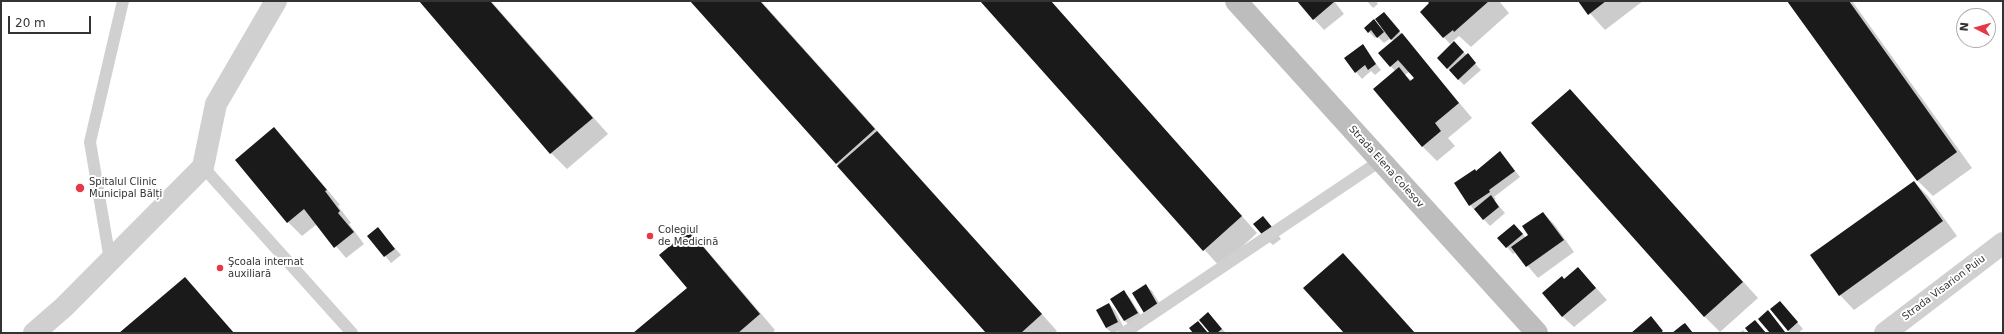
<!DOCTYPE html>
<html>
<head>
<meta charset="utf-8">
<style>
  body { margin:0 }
  #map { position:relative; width:2004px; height:334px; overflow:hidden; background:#fff; font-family:"DejaVu Sans",sans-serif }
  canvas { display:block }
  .frame { position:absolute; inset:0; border:2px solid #333; pointer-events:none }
  .north { position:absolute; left:1956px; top:8px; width:40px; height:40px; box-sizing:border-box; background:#fff; border:1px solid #adadad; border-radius:50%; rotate:276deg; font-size:11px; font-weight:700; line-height:16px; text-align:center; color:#333 }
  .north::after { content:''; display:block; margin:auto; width:14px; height:18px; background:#e63946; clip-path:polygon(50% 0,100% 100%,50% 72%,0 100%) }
  .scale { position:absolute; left:8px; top:16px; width:83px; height:18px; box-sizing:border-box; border:2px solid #333; border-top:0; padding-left:5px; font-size:12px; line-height:14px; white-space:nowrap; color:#333; -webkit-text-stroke:3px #fff; paint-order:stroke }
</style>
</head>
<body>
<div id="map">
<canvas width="2004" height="334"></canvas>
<div class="frame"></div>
<div class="north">N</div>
<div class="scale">20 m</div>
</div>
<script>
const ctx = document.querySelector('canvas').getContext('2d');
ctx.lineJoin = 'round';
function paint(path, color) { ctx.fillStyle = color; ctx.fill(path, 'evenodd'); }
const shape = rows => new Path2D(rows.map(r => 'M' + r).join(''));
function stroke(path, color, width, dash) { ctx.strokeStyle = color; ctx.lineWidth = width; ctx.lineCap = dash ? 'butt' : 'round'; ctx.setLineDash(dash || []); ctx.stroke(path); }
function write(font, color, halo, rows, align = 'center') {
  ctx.font = font + ' "DejaVu Sans",sans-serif'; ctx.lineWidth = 4; ctx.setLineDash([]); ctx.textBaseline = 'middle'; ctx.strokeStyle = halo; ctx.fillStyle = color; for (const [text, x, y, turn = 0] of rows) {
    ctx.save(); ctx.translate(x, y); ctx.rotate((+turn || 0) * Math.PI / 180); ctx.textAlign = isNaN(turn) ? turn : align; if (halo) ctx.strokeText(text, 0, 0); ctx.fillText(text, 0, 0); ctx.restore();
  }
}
const shadow = shape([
  [421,1,491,1,608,134,567,169,551,153],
  [692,1,761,1,1057,331,1054,333,988,333],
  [981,1,1050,1,1257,233,1220,267],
  [1298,1,1334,1,1344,14,1324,30],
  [1367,1,1376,1,1378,4,1373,8],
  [1429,1,1499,1,1509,13,1471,47,1459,36,1453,41,1481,70,1464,85,1447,68,1454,42,1453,41,1450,44,1421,12,1433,9],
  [1579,1,1643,1,1605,30],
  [1788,1,1852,1,1972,168,1933,196,1917,180],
  [1390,20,1472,118,1448,138,1455,146,1437,161,1423,147,1374,89,1395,71,1379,53,1393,41,1391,38,1384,43,1377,36,1375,38,1365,28,1374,21,1380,27],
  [1409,72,1415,78,1412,81,1405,75],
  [1362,46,1381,70,1375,75,1371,71,1362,79,1345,59],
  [1570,90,1758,298,1720,332,1704,316],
  [274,128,288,143,340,205,338,206,351,223,349,224,364,244,346,258,317,224,302,236,288,222],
  [1500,152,1520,177,1494,197,1496,199,1494,200,1505,213,1490,226,1470,205,1477,172],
  [1914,182,1928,196,1957,236,1854,310,1840,295,1811,255],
  [1543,213,1554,224,1574,252,1538,278,1516,252,1513,254,1499,238,1520,231,1526,238,1530,235],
  [1269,224,1281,239,1273,245,1266,239],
  [378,229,401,255,391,263,369,236],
  [689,232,704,247,775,330,772,333,635,333,688,288],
  [1343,254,1359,270,1415,333,1345,333],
  [1578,268,1607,300,1574,327,1562,316,1564,280],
  [185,278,234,333,120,333],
  [1145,285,1152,291,1164,311,1151,319],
  [1124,292,1130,298,1143,319,1131,327,1125,321,1111,299],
  [1109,304,1115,310,1124,328,1114,333,1112,333,1106,328,1097,310],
  [1786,309,1803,329,1798,333,1791,333,1788,330],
  [1208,314,1214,320,1226,333,1211,333],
  [1743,330,1746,333,1739,333]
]);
const building = shape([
  [419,1,490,1,593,118,550,154],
  [690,1,760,1,875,129,836,164],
  [980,1,1051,1,1242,216,1203,251],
  [1297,1,1333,1,1334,2,1313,20],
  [1427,1,1489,1,1454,32,1453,30,1443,38,1420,12,1429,3],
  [1578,1,1606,1,1588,15],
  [1787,1,1849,1,1957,152,1917,181],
  [1384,12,1400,31,1391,40,1375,19],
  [1374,19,1384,32,1377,38,1371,30,1368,33,1364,28],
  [1402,33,1459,103,1435,123,1441,131,1422,147,1373,89,1399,67,1410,81,1414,78,1398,60,1390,67,1378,53],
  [1454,41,1464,52,1447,69,1437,58],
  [1363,44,1376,64,1368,70,1365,65,1355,73,1344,58],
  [1468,53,1476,63,1458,80,1449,70],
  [1570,89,1743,282,1704,317,1531,123],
  [274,127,327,190,325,191,340,211,338,213,354,232,334,248,304,209,287,223,235,160],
  [877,131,1042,314,1021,333,986,333,837,166],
  [1500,151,1515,171,1489,190,1490,192,1469,206,1454,183,1475,169,1476,171],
  [1914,181,1943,221,1839,296,1810,255],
  [1491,195,1499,207,1483,220,1474,209],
  [1543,212,1564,240,1526,267,1511,247,1528,235,1522,226],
  [1263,216,1276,232,1266,239,1253,224],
  [1514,224,1523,234,1506,248,1497,238],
  [378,227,395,249,384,257,367,236],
  [689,230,760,314,738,333,633,333,687,288,659,255],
  [1343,253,1415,333,1344,333,1303,288],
  [1578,267,1596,288,1562,317,1542,293,1562,276,1564,279],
  [185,277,234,333,119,333],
  [1146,284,1158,305,1144,313,1132,293],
  [1124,290,1138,313,1124,321,1110,299],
  [1780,301,1798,322,1788,331,1770,309],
  [1109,303,1118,322,1106,328,1096,310],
  [1768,310,1785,332,1784,333,1770,333,1758,319],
  [1208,312,1222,329,1217,333,1210,333,1199,320],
  [1651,316,1663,331,1660,333,1631,333],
  [1755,320,1766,333,1749,333,1745,328],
  [1198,321,1208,333,1193,333,1189,328],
  [1685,323,1693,333,1672,333,1682,325]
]);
const lane = shape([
  [203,167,352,333],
  [110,260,90,142,123,1],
  [1124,333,1380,161]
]);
const street = shape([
  [34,333,64,307,203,167,216,104,276,1],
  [1885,333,2003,243]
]);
const secondary = shape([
  [1236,1,1537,333]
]);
const markers = [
  [80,188,5,"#e63946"],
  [650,236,4,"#e63946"],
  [220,268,4,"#e63946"]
];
const streetNames = [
  ["Strada Elena Colesov",1386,167,48],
  ["Strada Visarion Puiu",1944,288,-37]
];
const poiNames = [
  ["Spitalul Clinic",89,182],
  ["Municipal Bălți",89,194],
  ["Colegiul",658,230],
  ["de Medicină",658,242],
  ["Şcoala internat",228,262],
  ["auxiliară",228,274]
];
paint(shadow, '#0003');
paint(building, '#1a1a1a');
stroke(lane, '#d0d0d0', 12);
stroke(street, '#d0d0d0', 22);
stroke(secondary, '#bdbdbd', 22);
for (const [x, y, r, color] of markers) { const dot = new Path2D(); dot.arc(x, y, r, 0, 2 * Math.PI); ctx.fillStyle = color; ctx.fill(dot); stroke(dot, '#fff', 1.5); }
write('10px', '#333', '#fff', streetNames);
write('10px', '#333', '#fff', poiNames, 'left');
</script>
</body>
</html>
